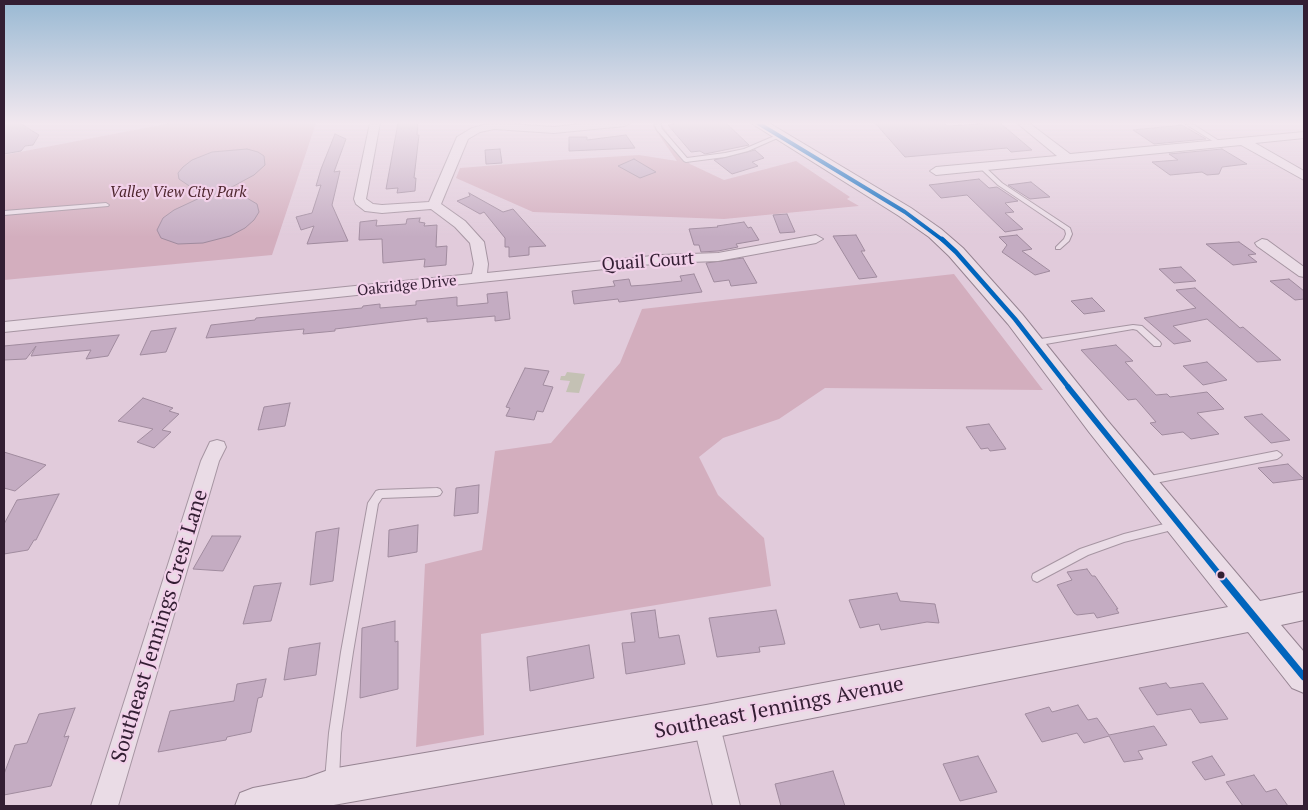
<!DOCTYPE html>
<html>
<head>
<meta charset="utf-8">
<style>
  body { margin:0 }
  #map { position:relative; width:1308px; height:810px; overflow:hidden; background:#e1cbdb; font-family:"PT Serif",serif }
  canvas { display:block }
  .frame { position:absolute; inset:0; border:5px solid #331e33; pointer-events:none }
</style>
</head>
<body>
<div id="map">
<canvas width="1308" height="810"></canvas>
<div class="frame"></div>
</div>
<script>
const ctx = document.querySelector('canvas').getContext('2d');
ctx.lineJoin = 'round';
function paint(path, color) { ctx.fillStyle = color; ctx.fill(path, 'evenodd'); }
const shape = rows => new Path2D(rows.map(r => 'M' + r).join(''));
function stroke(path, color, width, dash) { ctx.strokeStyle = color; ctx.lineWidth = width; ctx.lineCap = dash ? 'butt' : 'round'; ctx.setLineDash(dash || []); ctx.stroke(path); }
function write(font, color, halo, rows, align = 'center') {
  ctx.font = font + ' "PT Serif",serif'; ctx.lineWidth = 4.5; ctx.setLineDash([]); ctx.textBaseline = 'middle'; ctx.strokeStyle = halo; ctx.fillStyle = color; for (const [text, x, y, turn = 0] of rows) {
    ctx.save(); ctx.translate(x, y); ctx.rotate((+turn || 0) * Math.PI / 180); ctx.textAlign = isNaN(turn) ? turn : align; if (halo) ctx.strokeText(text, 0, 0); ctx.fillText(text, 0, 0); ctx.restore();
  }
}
const green = shape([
  [171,123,316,123,272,255,4,280,4,155],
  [661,124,690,164,724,180,796,161,850,197,847,199,859,206,724,219,533,212,456,178,460,168,560,160,639,155,677,161,652,125],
  [954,274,1043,390,825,388,779,419,723,438,699,457,718,495,764,538,771,586,481,634,484,735,416,747,425,564,482,550,495,451,551,443,620,363,642,309]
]);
const water = shape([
  [567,372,585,374,579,393,566,392,570,381,560,380,561,376,565,376]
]);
const building = shape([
  [4,123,20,123,39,135,33,145,25,146,21,151,4,154,4,123],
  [398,123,418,123,417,135,419,135,414,178,416,178,415,191,397,193,398,188,386,189,398,123],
  [681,123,726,123,749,145,705,154,700,151,691,152,668,125,681,123],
  [875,123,944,123,947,126,1000,123,1032,150,1011,152,1007,148,905,157,875,123],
  [1182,125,1206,139,1154,144,1133,130,1182,125],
  [335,134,346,139,334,172,340,171,332,205,348,241,307,244,314,226,301,230,296,217,312,213,321,185,316,186,321,169,335,134],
  [626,135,635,148,569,151,569,137,587,137,587,140,626,135],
  [247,149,258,152,264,156,265,165,254,175,230,188,257,204,259,212,254,220,245,228,230,236,203,243,178,244,161,238,157,230,163,218,174,210,204,196,179,179,178,173,183,167,192,160,212,152,247,149],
  [500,149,502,163,486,164,485,150,500,149],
  [1222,149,1247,164,1222,167,1219,174,1207,175,1202,172,1170,175,1152,162,1178,160,1169,154,1222,149],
  [755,150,764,158,752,162,758,166,732,174,714,160,755,150],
  [634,159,656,172,640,178,618,166,634,159],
  [979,179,989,188,997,187,1018,201,1005,203,1014,212,1005,213,1023,229,1005,232,967,195,941,198,929,185,979,179],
  [1031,182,1050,197,1030,199,1008,185,1031,182],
  [469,193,503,212,513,209,546,246,529,247,529,255,509,257,509,247,505,247,505,238,484,212,480,214,457,201,470,196,469,193],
  [787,214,795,232,780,233,773,215,787,214],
  [420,218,419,222,425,223,424,226,437,225,436,247,447,246,446,265,424,267,425,259,383,263,382,239,359,240,360,222,377,220,376,226,406,224,407,219,420,218],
  [744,222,748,228,751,227,759,240,736,244,738,247,718,251,701,252,699,245,694,245,689,229,718,227,717,226,744,222],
  [856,235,865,251,861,251,877,277,859,279,833,236,856,235],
  [1017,235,1032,249,1022,251,1050,271,1035,275,1002,252,1007,245,999,237,1017,235],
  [1239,242,1256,254,1248,255,1257,262,1233,265,1206,244,1239,242],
  [743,258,757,283,731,286,729,280,714,282,706,263,743,258],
  [1181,267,1196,281,1174,283,1159,269,1181,267],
  [694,274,702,292,619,302,618,299,574,304,572,291,615,286,613,281,629,279,631,286,645,285,682,281,680,276,694,274],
  [1289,279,1304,291,1304,299,1295,300,1270,281,1289,279],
  [1195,288,1240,328,1243,327,1281,360,1257,362,1207,319,1173,326,1191,341,1174,344,1144,318,1196,308,1176,290,1195,288],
  [507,292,510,319,495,321,495,316,427,322,427,318,335,329,335,331,303,334,304,329,206,338,211,325,255,320,256,318,362,308,363,306,380,304,380,308,416,305,416,301,457,297,457,306,488,303,487,294,507,292],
  [1092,298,1105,311,1084,314,1071,301,1092,298],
  [176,328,166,352,140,355,151,331,176,328],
  [119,335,108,356,86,359,91,350,31,356,36,346,26,359,4,360,4,346,119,335],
  [1116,345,1133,361,1125,362,1156,395,1167,394,1170,397,1207,392,1224,409,1197,413,1219,434,1191,439,1183,432,1162,435,1150,423,1156,422,1136,399,1128,400,1081,350,1116,345],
  [1207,362,1227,380,1203,385,1183,366,1207,362],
  [525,368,549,371,543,385,553,387,543,412,537,411,534,420,506,416,510,408,506,407,525,368],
  [143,398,173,408,169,411,179,414,162,430,171,432,154,448,137,442,153,429,118,421,143,398],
  [290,403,285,426,258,430,264,407,290,403],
  [1262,414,1290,440,1271,443,1244,417,1262,414],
  [989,424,1006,449,990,451,988,448,981,449,966,427,989,424],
  [4,452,46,465,15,491,4,488,4,452],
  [1288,464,1304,479,1273,483,1258,468,1288,464],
  [479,485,478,513,454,516,456,488,479,485],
  [59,494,36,540,34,540,28,550,4,554,4,524,17,500,59,494],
  [418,525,417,552,388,557,389,530,418,525],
  [339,528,333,581,310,585,316,532,339,528],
  [212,536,241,536,223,571,193,569,212,536],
  [1087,569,1092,576,1095,576,1118,609,1116,609,1119,613,1097,618,1094,613,1077,615,1074,613,1057,585,1072,580,1067,572,1087,569],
  [281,583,271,621,243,624,254,586,281,583],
  [897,593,900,601,935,604,939,623,927,622,881,630,879,624,860,628,849,600,897,593],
  [655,610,659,638,679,635,685,664,626,674,622,643,635,642,631,613,655,610],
  [776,610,785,644,759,647,760,652,717,657,709,618,776,610],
  [395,621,395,642,398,641,398,689,360,698,362,628,395,621],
  [320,643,316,675,284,680,289,648,320,643],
  [589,645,594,678,530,691,527,657,589,645],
  [266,679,262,697,258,698,251,732,227,737,226,740,158,752,170,711,234,701,237,684,266,679],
  [1166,683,1170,688,1203,683,1228,719,1200,723,1191,709,1157,715,1139,688,1166,683],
  [1078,705,1088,720,1097,718,1109,735,1154,726,1167,745,1138,751,1143,759,1124,762,1109,736,1084,743,1077,733,1042,742,1025,714,1049,707,1052,712,1078,705],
  [75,708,64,737,69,736,51,786,4,795,4,774,15,745,27,743,39,714,75,708],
  [978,756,997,792,960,801,943,764,978,756],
  [1212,756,1225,775,1205,780,1192,762,1212,756],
  [833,771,845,806,781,806,775,784,833,771],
  [1254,775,1266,792,1276,789,1288,806,1243,806,1226,782,1254,775]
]);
const service = shape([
  [654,123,660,123,662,129,687,158,725,153,744,149,777,135,782,136,748,151,725,157,686,162,684,161,657,130,654,123],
  [1184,123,1191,123,1224,144,1219,145,1184,123],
  [980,166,984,166,1002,183,1070,228,1072,234,1069,241,1060,249,1056,249,1056,247,1064,239,1066,234,1065,230,998,185,980,168,980,166],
  [106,203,109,205,108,206,4,215,4,211,106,203],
  [1133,325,1142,326,1160,342,1161,344,1160,346,1154,346,1137,330,1133,329,1034,346,1030,343,1034,340,1133,325],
  [1277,451,1280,453,1282,455,1280,457,1277,459,1145,485,1142,484,1140,481,1142,478,1145,477,1277,451],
  [437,488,440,489,442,492,440,495,437,496,382,498,378,504,353,652,341,733,339,780,337,785,332,787,327,785,325,780,329,733,341,652,368,503,376,491,379,490,437,488],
  [1176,521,1180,522,1181,525,1180,528,1124,542,1088,555,1037,582,1033,580,1032,577,1033,574,1080,549,1124,534,1176,521]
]);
const minor = shape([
  [370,123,380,123,366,199,373,204,382,205,429,202,457,137,472,128,492,123,554,127,591,123,630,123,625,126,554,133,494,129,480,132,468,139,441,204,465,221,484,242,488,264,487,273,662,255,718,253,816,235,823,239,816,243,718,261,662,263,4,332,4,322,472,274,474,264,470,243,455,227,431,209,382,213,365,211,356,204,354,199,370,123],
  [1017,123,1029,123,1070,154,1304,132,1304,138,1255,143,1304,171,1304,180,1241,145,936,175,930,171,936,167,1057,156,1017,123],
  [1262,239,1267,240,1304,267,1304,277,1299,276,1257,246,1255,243,1262,239],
  [217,440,224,442,226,447,219,461,118,806,91,806,201,461,210,442,217,440],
  [706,709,715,713,719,722,740,806,713,806,693,722,697,713,706,709]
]);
const secondary = shape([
  [751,123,769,123,911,208,941,229,963,248,1022,314,1107,420,1260,601,1304,592,1304,620,1281,625,1304,652,1304,693,1292,688,1248,632,706,739,328,806,235,806,240,793,253,788,306,778,331,769,706,705,1228,607,1089,432,1008,324,949,256,929,237,899,216,751,123]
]);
const bus1Far3 = shape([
  [758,123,905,212,944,241]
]);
const bus1Far2 = shape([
  [942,239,956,252,1015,319,1069,388]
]);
const bus1Far1 = shape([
  [1068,387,1220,575]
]);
const bus1 = shape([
  [1219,574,1304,677]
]);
const markers = [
  [1221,575,4.5,"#331e33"]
];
const farParknames = [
  ["Valley View City Park",178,193]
];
const farStreetnames = [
  ["Oakridge Drive",407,286,-6]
];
const streetNames = [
  ["Quail Court",648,262,-4]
];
const nearStreetnames = [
  ["Southeast Jennings Crest Lane",160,626,-73],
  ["Southeast Jennings Avenue",779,708,-11]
];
paint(green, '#d3aebe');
paint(water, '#c4c1b4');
paint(building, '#c4acc2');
stroke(building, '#a08b9e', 1);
stroke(service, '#a695a2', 2);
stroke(minor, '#a695a2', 2);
stroke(secondary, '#968492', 2);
paint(service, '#eadce6');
paint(minor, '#eadce6');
paint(secondary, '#eadce6');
stroke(bus1Far3, '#0065bd', 4);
stroke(bus1Far2, '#0065bd', 4.5);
stroke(bus1Far1, '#0065bd', 5.5);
stroke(bus1, '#0065bd', 7);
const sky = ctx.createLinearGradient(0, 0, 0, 237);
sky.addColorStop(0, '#99b9d3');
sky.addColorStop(0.52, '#f2e8ef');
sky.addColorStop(1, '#f2e8ef00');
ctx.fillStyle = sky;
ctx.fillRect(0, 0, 1308, 237);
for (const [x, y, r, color] of markers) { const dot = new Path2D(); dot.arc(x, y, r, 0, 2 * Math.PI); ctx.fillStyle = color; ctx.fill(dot); stroke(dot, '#f2d1ea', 2); }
write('italic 15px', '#4e262e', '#f2d1ea', farParknames);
write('15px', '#331e33', '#f2d1ea', farStreetnames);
write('18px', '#331e33', '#f2d1ea', streetNames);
write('21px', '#331e33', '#f2d1ea', nearStreetnames);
</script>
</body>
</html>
